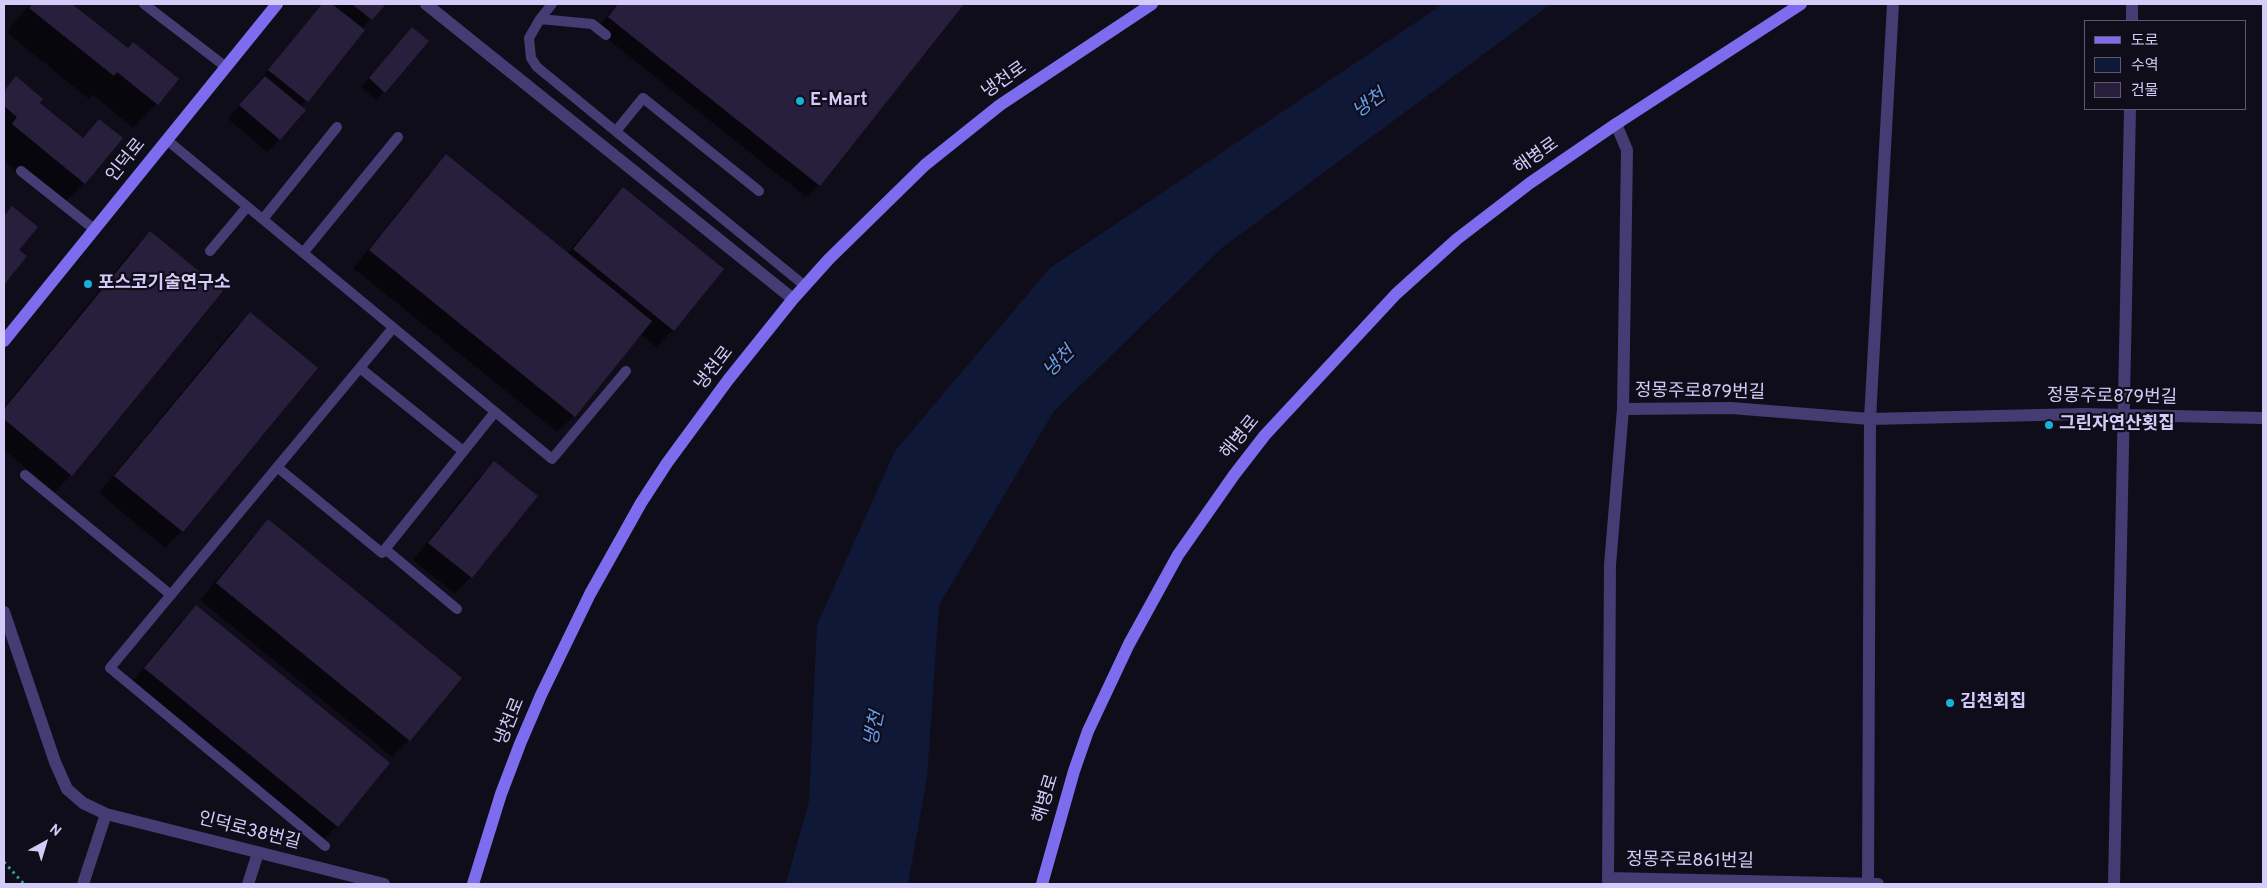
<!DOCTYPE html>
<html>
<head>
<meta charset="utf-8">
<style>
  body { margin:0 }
  #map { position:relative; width:2267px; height:888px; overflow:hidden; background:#100d1a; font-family:Overpass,"Noto Sans KR",sans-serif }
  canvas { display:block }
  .frame { position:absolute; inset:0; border:5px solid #d5cbf9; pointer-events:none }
  .legend { position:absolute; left:2084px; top:20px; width:162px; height:90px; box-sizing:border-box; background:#100d1a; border:1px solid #5f5973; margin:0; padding:6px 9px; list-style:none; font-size:15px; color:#d5cbf9 }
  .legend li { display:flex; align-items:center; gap:10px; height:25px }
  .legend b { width:25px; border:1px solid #5f5973 }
  .north { position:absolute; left:20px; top:818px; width:50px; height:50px; -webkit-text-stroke:4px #100d1a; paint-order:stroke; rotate:39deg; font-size:14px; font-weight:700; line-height:20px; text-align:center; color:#d5cbf9 }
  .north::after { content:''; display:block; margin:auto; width:18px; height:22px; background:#d5cbf9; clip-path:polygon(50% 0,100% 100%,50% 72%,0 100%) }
</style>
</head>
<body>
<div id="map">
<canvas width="2267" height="888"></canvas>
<div class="frame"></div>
<ul class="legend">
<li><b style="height:6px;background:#7e6cef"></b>도로</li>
<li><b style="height:14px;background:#0f1937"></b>수역</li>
<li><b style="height:14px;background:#281f3d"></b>건물</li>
</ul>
<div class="north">N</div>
</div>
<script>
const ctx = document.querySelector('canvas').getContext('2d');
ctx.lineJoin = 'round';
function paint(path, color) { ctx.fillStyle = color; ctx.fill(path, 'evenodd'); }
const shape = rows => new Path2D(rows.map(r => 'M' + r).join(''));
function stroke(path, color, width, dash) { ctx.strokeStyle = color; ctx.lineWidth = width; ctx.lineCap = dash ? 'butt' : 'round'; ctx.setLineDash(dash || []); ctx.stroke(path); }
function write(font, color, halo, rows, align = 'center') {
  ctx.font = font + ' Overpass,"Noto Sans KR",sans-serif'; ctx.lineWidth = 4.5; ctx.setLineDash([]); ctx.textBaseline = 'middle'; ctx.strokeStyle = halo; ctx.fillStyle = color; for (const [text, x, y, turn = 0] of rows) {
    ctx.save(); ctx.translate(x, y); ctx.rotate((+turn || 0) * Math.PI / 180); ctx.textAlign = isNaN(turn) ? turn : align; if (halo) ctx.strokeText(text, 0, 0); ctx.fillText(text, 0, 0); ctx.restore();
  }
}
const water = shape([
  [1443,4,1551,4,1223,247,1054,411,939,605,927,777,908,884,786,884,809,801,817,625,895,451,1050,268]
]);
const shadow = shape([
  [30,4,70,4,127,50,157,104,133,128,93,95,89,99,6,32],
  [322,4,384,4,362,29,300,107,280,139,267,152,228,119],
  [617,4,963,4,819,185,806,197,596,30],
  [404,37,384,92,376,100,361,87],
  [16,78,39,103,82,138,100,120,121,138,84,183,60,207,4,161,4,90],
  [446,156,567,254,607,205,623,188,722,269,673,330,656,347,640,334,574,416,557,432,353,268,430,173],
  [12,208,17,250,25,257,4,283,4,216],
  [150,233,71,475,55,492,4,450,4,407,133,249],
  [250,314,316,368,182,531,165,548,99,493,233,330],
  [494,462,471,577,455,594,413,560,477,479],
  [268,521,460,678,409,740,392,757,200,600,251,538],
  [196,607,337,826,321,842,129,686,179,623]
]);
const building = shape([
  [32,4,72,4,128,48,133,42,179,79,158,105,117,72,114,76,29,8],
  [322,4,332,4,365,30,308,102,268,70],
  [352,4,386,4,372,20],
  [618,4,964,4,820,186,608,17],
  [412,27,429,41,385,93,369,78],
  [16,76,43,99,40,103,83,138,99,119,123,138,85,184,12,124,17,117,4,106,4,91],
  [265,76,306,110,280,140,239,105],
  [446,154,652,321,575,417,369,250],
  [623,187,724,269,674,331,573,249],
  [12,206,38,227,19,250,27,256,4,285,4,216],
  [150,231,223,291,72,476,4,419,4,409],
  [250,312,318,368,183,532,114,476],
  [494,461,538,496,472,578,428,543],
  [268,519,462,678,410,741,216,583],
  [196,605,390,763,338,827,144,668]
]);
const path = shape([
  [4,862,24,884]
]);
const lane = shape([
  [144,4,226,67],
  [552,4,540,19,529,38,531,58,537,67,805,286],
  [540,19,592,24,606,35],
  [616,131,643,98,759,191],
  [167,140,552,459,626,371],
  [21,171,94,229],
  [263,219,337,127],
  [210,251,247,207],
  [303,253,398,137],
  [360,368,463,451],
  [277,467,382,553,495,412],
  [25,475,171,595],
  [385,549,457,609],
  [325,846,110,668,393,328]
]);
const street = shape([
  [426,4,793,299],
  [2132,21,2132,4],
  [1623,409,1731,408,1870,419,2082,414,2263,418],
  [4,612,55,762,67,789,83,803,106,814,384,884],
  [1608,878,1878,884],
  [83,884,106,814],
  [248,884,258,853],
  [1608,884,1610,565,1623,409,1627,150,1616,124],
  [1868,884,1870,419,1893,4],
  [2114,884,2130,109]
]);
const secondary = shape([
  [4,341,277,4],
  [473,884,501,794,520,744,541,695,590,594,641,503,667,463,728,380,793,299,829,259,925,165,1000,105,1152,4],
  [1042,884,1074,771,1088,731,1129,644,1178,555,1234,475,1265,435,1396,294,1457,239,1530,183,1616,124,1801,4]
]);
const markers = [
  [800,101,5,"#17b1d9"],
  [88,284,5,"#17b1d9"],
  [2049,425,5,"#17b1d9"],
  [1950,703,5,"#17b1d9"]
];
const streetNames = [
  ["냉천로",1005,81,-35],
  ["해병로",1537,157,-35],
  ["인덕로",127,161,-51],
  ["냉천로",715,369,-52],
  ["정몽주로879번길",1700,393,1],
  ["정몽주로879번길",2112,398,1],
  ["해병로",1241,438,-51],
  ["냉천로",511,722,-68],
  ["해병로",1047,799,-73],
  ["인덕로38번길",249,832,14],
  ["정몽주로861번길",1690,862,1]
];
const poiNames = [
  ["E-Mart",810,101],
  ["포스코기술연구소",98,284],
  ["그린자연산횟집",2059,425],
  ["김천회집",1960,703]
];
const waterNames = [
  ["냉천",1370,105,-36],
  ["냉천",1060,363,-45],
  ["냉천",876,729,-78]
];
paint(water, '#0f1937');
paint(shadow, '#0007');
paint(building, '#281f3d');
stroke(path, '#399ba0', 3, [2.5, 4]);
stroke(lane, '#453c74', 10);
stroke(street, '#453c74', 12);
stroke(secondary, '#7e6cef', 12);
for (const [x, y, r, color] of markers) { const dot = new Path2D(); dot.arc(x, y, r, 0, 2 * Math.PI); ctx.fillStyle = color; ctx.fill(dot); stroke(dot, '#100d1a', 2); }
write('18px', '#d5cbf9', '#100d1a', streetNames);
write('bold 18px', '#d5cbf9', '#100d1a', poiNames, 'left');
write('italic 19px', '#649fee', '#100d1a', waterNames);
</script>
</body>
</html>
